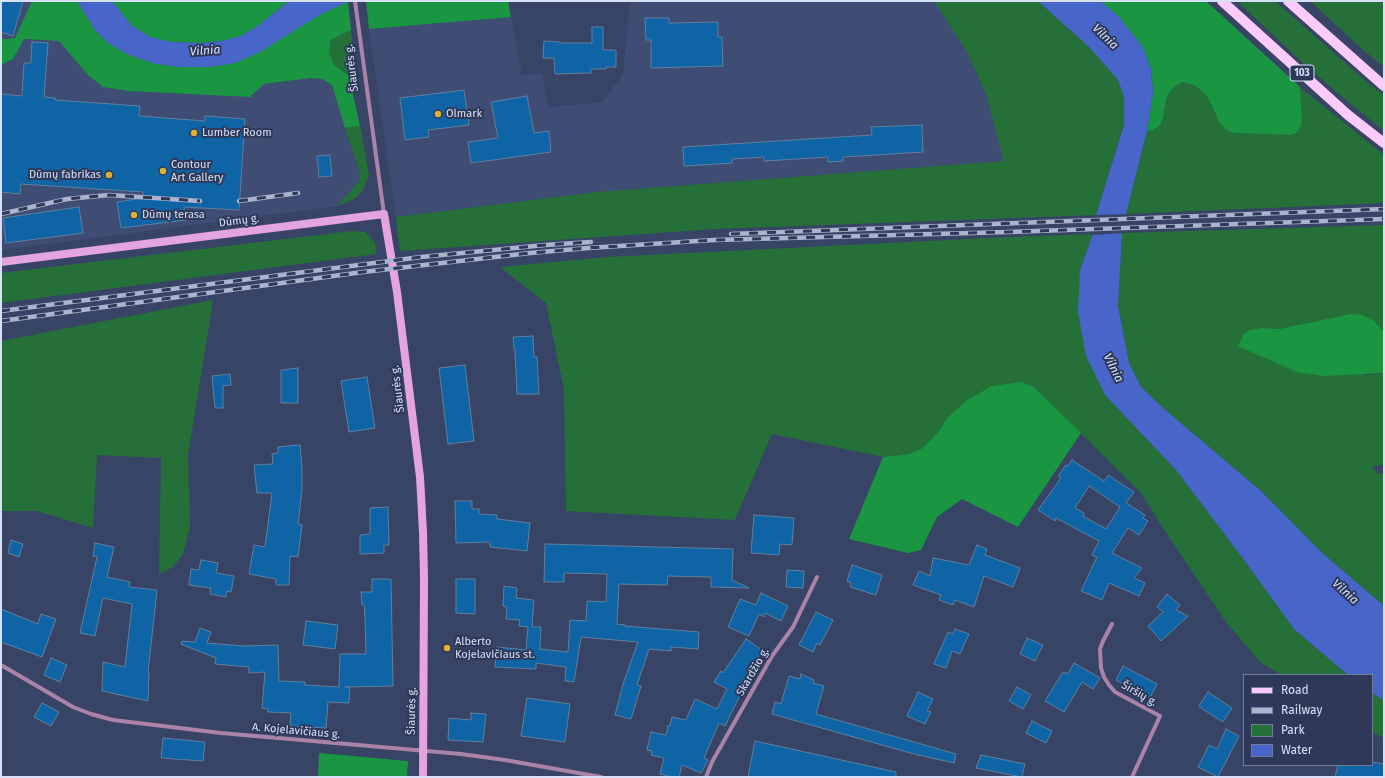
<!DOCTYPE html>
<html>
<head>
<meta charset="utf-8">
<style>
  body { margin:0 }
  #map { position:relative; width:1385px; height:778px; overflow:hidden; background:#384465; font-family:"Fira Sans",sans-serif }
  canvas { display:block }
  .frame { position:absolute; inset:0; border:2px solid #d8e0f5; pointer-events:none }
  .legend { position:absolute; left:1243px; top:674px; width:130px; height:92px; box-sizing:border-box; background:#2e395a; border:1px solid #727c98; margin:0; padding:5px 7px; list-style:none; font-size:12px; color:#d8e0f5 }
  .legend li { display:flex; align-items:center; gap:8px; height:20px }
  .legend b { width:20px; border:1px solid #727c98 }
</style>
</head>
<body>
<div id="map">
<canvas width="1385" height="778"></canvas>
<div class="frame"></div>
<ul class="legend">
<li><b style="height:5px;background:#fccbf9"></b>Road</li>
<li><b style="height:5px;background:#abb4cc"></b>Railway</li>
<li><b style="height:11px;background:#257038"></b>Park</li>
<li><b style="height:11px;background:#4865ca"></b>Water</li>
</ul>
</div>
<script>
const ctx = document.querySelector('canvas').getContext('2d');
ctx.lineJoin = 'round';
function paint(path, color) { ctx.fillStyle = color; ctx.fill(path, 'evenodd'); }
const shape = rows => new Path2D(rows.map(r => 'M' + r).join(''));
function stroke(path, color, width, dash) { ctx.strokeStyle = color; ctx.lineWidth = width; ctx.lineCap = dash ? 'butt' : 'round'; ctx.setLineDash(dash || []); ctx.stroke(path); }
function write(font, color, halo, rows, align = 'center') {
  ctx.font = font + ' "Fira Sans",sans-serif'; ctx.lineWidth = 4; ctx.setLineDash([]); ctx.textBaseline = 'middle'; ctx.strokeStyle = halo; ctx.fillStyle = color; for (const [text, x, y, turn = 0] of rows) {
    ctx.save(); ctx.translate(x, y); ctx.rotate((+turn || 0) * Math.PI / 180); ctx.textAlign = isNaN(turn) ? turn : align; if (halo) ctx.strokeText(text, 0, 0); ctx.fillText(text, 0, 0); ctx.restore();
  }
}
const built = shape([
  [1,1,32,1,15,39,1,38],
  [610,1,934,1,967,52,987,97,1005,161,596,192,396,217,369,29,511,17,522,75,542,73,548,107,603,102,623,74,630,2],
  [24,39,60,41,88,75,103,87,128,91,250,97,264,84,311,78,322,79,332,85,360,173,359,181,337,206,1,250,1,65,13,59]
]);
const green = shape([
  [934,1,1038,1,1089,47,1118,80,1124,97,1124,124,1096,215,715,229,400,251,396,217,596,192,1004,161,987,97,967,52],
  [1237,1,1275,1,1369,84,1384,95,1384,131,1340,95,1304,64],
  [1310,1,1384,1,1384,67,1362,49],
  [351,30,354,62,349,76,334,65,329,53,331,40],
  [1183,82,1196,86,1206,95,1212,106,1219,122,1234,133,1291,135,1296,133,1302,120,1300,87,1384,155,1384,203,1126,214,1147,131,1153,130,1163,118,1167,96,1175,86],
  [360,126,369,175,364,188,358,196,350,201,337,206,359,181,360,173,345,128],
  [1384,225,1384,332,1374,321,1280,329,1263,328,1366,375,1384,373,1384,464,1372,467,1377,473,1384,474,1384,606,1321,552,1261,491,1163,408,1141,387,1129,363,1118,306,1122,233],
  [352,231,365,232,375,243,376,254,1,303,1,273],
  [1093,234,1080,270,1105,395,1176,470,1238,552,1295,630,1348,675,1281,675,1260,662,1226,622,1159,522,1142,494,1034,387,1022,382,948,417,938,432,923,448,910,454,883,457,772,434,735,520,566,511,564,390,546,303,500,267,608,257,1009,237],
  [213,300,188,455,190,527,183,554,173,567,159,574,161,458,97,455,93,528,37,511,1,511,1,341],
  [1372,693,1384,700,1384,738,1372,732]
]);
const forest = shape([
  [32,1,77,1,95,30,108,43,129,55,156,64,180,67,210,67,235,63,321,14,348,1,351,30,331,40,329,53,334,65,349,76,360,126,345,128,332,85,322,79,311,78,264,84,250,97,128,91,103,87,88,75,59,41,24,39,13,59,1,65,1,38,5,39,15,38],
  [112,1,289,1,259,25,241,36,222,41,201,43,171,42,150,37,132,26],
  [366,1,508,1,511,17,369,29],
  [1100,1,1206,1,1300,87,1302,120,1300,128,1296,133,1291,135,1234,133,1226,130,1219,122,1212,106,1206,95,1196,86,1183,82,1175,86,1167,96,1163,118,1160,125,1153,130,1147,131,1153,93,1151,69,1142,46,1119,17],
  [1351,314,1362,315,1374,321,1384,332,1384,373,1324,376,1297,372,1238,346,1244,334,1250,330,1263,328,1280,329],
  [1022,382,1034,387,1081,433,1018,527,962,499,937,517,921,550,908,553,849,539,883,457,910,454,923,448,938,432,948,417,969,399,992,386],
  [319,753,408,761,407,777,318,777]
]);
const water = shape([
  [77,1,112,1,132,26,150,37,171,42,201,43,222,41,241,36,259,25,289,1,350,1,321,14,260,52,235,63,210,67,180,67,156,64,129,55,108,43,95,30],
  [1038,1,1100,1,1119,17,1142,46,1151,69,1153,93,1147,131,1126,214,1122,233,1118,306,1129,363,1141,387,1163,408,1261,491,1321,552,1384,606,1384,700,1372,693,1372,675,1348,675,1295,630,1238,552,1176,470,1105,395,1086,356,1078,312,1080,270,1093,234,1096,215,1124,125,1124,97,1118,80,1089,47]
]);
const pier = shape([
  [1128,214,1125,233,1091,235,1094,215]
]);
const building = shape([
  [1,1,23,1,13,36,1,32,1,1],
  [645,18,669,18,669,23,718,22,718,37,722,37,723,66,651,68,651,40,646,40,645,18],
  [592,27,603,27,603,50,616,50,616,67,606,67,606,69,591,69,591,73,555,74,554,58,543,58,544,41,560,42,560,43,592,43,592,27],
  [32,42,48,43,44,97,55,98,55,100,140,106,139,116,205,121,205,116,245,119,239,210,184,207,186,220,121,228,117,202,143,198,143,192,21,184,20,194,1,192,1,94,22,96,24,63,31,63,32,42],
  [464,90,469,125,428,130,429,137,405,140,400,98,464,90],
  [527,96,534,133,549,131,551,152,471,163,468,142,498,138,491,102,527,96],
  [922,125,923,152,843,157,843,161,828,162,828,157,764,161,764,157,732,159,732,163,684,166,683,147,872,135,871,127,922,125],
  [330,155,332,176,319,177,317,156,330,155],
  [79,207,83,233,6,243,3,218,79,207],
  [533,336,534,357,537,357,539,394,517,394,515,350,514,350,513,337,533,336],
  [465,365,474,441,448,444,439,368,465,365],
  [298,368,298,403,281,403,281,370,298,368],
  [230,374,231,385,223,386,223,408,215,408,212,376,230,374],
  [367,377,375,428,349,432,341,381,367,377],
  [300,445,302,467,302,490,298,524,302,525,298,557,290,556,289,585,276,585,276,579,249,574,254,545,265,547,272,493,257,493,254,465,273,464,272,454,278,453,278,447,300,445],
  [1072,460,1104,481,1108,475,1134,492,1126,503,1145,515,1143,518,1148,521,1139,535,1128,528,1112,553,1142,568,1134,578,1145,583,1139,596,1109,583,1102,600,1081,591,1097,557,1092,555,1099,541,1056,518,1055,521,1038,510,1061,478,1058,476,1066,465,1068,466,1072,460],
  [1089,486,1120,507,1106,529,1083,516,1084,513,1075,508,1089,486],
  [455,501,472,501,472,509,479,509,479,514,497,515,497,519,530,523,527,551,490,547,490,542,456,543,455,501],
  [388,507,389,545,384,545,384,553,360,554,360,535,370,534,370,508,388,507],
  [754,515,794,518,792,545,780,544,779,555,751,553,754,515],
  [11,540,23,544,19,557,8,553,11,540],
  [95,543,114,547,107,577,130,582,129,587,157,590,148,672,149,672,148,701,102,691,103,662,125,667,132,604,103,598,95,636,80,633,97,557,93,556,95,543],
  [545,544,733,549,732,580,749,588,711,587,711,577,668,576,667,585,619,584,617,624,625,625,625,626,699,632,698,649,671,647,671,651,649,649,637,685,641,686,631,719,615,715,624,681,638,642,581,637,574,682,565,681,566,667,536,663,536,669,495,667,497,647,526,650,528,627,519,626,520,620,506,619,507,607,503,606,504,586,517,588,516,598,534,600,532,627,541,627,540,649,568,652,570,620,586,621,587,601,606,602,607,574,564,573,564,582,544,582,545,544],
  [977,545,987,549,985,555,1020,568,1013,587,984,576,974,607,955,600,953,605,939,600,941,595,913,585,919,571,930,576,933,558,969,565,977,545],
  [201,560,218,563,216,573,234,576,231,592,227,591,226,597,210,594,211,588,189,585,191,569,199,570,201,560],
  [852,565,882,575,876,595,850,587,851,583,847,581,852,565],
  [787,570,804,571,803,588,786,587,787,570],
  [372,579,391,579,393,686,345,687,350,687,349,703,328,702,326,728,290,726,291,713,268,712,268,709,262,708,265,672,249,673,249,667,215,664,216,658,181,644,182,641,195,642,200,628,211,632,207,643,244,646,278,645,279,681,305,682,305,685,339,687,340,654,366,654,365,616,364,605,362,605,361,592,372,592,372,579],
  [456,579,475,579,475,614,456,613,456,579],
  [761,593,788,606,781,621,765,613,764,617,759,614,749,636,728,627,740,599,756,605,761,593],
  [1167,594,1180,605,1176,610,1188,616,1161,641,1148,626,1163,612,1157,607,1167,594],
  [1,609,38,624,41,614,56,619,42,657,1,642,1,609],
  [816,612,833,620,820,645,817,643,813,652,799,645,816,612],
  [306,621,338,625,335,649,303,645,306,621],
  [955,629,969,634,960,654,952,651,946,668,934,664,948,632,953,634,955,629],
  [1027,638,1043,645,1035,661,1020,654,1027,638],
  [746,639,762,650,725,726,719,723,704,758,708,760,701,773,682,765,679,777,672,777,660,774,664,758,651,755,652,751,647,750,651,732,666,735,668,725,670,726,672,717,686,720,695,699,717,709,727,689,714,682,721,671,723,673,746,639],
  [51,658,67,665,60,682,44,675,51,658],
  [1074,663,1100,678,1093,689,1082,682,1064,712,1045,701,1063,672,1068,674,1074,663],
  [1123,666,1157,684,1150,698,1116,680,1123,666],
  [801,674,814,680,813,683,824,686,816,714,956,754,954,763,914,754,772,714,775,702,781,704,789,676,800,679,801,674],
  [1017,687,1031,695,1023,709,1009,701,1017,687],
  [918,692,933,699,927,711,931,712,925,724,907,716,918,692],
  [1208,692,1232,708,1223,722,1204,710,1199,706,1208,692],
  [527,698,570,704,565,742,521,736,527,698],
  [42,703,59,712,51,726,34,717,42,703],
  [471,713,486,714,483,742,448,740,449,718,471,720,471,713],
  [1032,721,1052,731,1046,743,1026,733,1032,721],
  [1226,729,1239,736,1218,777,1198,767,1209,745,1217,749,1226,729],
  [163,738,205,742,203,761,161,758,163,738],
  [755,741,896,772,896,777,748,777,755,741],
  [981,755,1025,764,1022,777,976,768,981,755],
  [1372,762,1384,764,1384,777,1335,777,1338,765,1372,765,1372,762]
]);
const street = shape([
  [355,1,384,214],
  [1112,624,1103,641,1100,649,1101,668,1104,677,1109,685,1115,692,1160,716,1132,777],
  [1,665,73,707,91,714,113,720,221,733,461,754,505,760,601,777],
  [706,777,712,762,772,656,793,627,817,577]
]);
const secondary = shape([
  [1,262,384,214,397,292,420,477,423,532,424,578,423,777]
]);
const primary = shape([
  [1222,1,1348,115,1384,143],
  [1288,1,1384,86]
]);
const rail = shape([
  [239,201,298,193],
  [1,214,67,199,109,195,200,201],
  [731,234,1384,209],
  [1,311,421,257,545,245,591,242],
  [1,321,363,272,530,253,588,248,714,240,1008,232,1384,219]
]);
const markers = [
  [438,114,4,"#ddb133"],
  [194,133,4,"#ddb133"],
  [163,171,4,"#ddb133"],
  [109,175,4,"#ddb133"],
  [134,215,4,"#ddb133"],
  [447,648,4,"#ddb133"]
];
const shields = [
  [1302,73,24]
];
const shieldNames = [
  ["103",1302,73]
];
const streetNames = [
  ["Šiaurės g.",352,68,-97],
  ["Dūmų g.",239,221,-7],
  ["Šiaurės g.",398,389,-97],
  ["Skardžio g.",753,672,-60],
  ["Širšių g.",1139,694,30],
  ["Šiaurės g.",412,711,-89],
  ["A. Kojelavičiaus g.",296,731,5]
];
const poiNames = [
  ["Olmark",446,114],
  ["Lumber Room",202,133],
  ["Contour",171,165],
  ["Art Gallery",171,178],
  ["Dūmų fabrikas",101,175,"right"],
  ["Dūmų terasa",142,215],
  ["Alberto",455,642],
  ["Kojelavičiaus st.",455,655]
];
const waterNames = [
  ["Vilnia",1105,37,44],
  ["Vilnia",205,51,-4],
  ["Vilnia",1113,368,64],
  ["Vilnia",1345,592,42]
];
paint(built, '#3f4d75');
paint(green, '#257038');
paint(forest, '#1a9642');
paint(water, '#4865ca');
paint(pier, '#384465');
paint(building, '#0f64a5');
stroke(building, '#607f9e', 1);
stroke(street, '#ab83a8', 4);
stroke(secondary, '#e3a4e0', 8);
stroke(primary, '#fccbf9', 10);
stroke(rail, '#abb4cc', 4.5);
stroke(rail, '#2e395a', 3, [9]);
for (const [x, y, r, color] of markers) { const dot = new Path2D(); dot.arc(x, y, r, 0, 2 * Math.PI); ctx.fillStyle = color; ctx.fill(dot); stroke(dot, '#2e395a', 1.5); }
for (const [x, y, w] of shields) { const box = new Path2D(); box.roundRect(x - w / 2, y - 8, w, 16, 3); ctx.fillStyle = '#2e395a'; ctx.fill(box); stroke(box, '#d8e0f5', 1); }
write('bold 10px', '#d8e0f5', null, shieldNames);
write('11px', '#d8e0f5', '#2e395a', streetNames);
write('11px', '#d8e0f5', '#2e395a', poiNames, 'left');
write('italic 12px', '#dae4ff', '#2e395a', waterNames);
</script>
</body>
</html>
